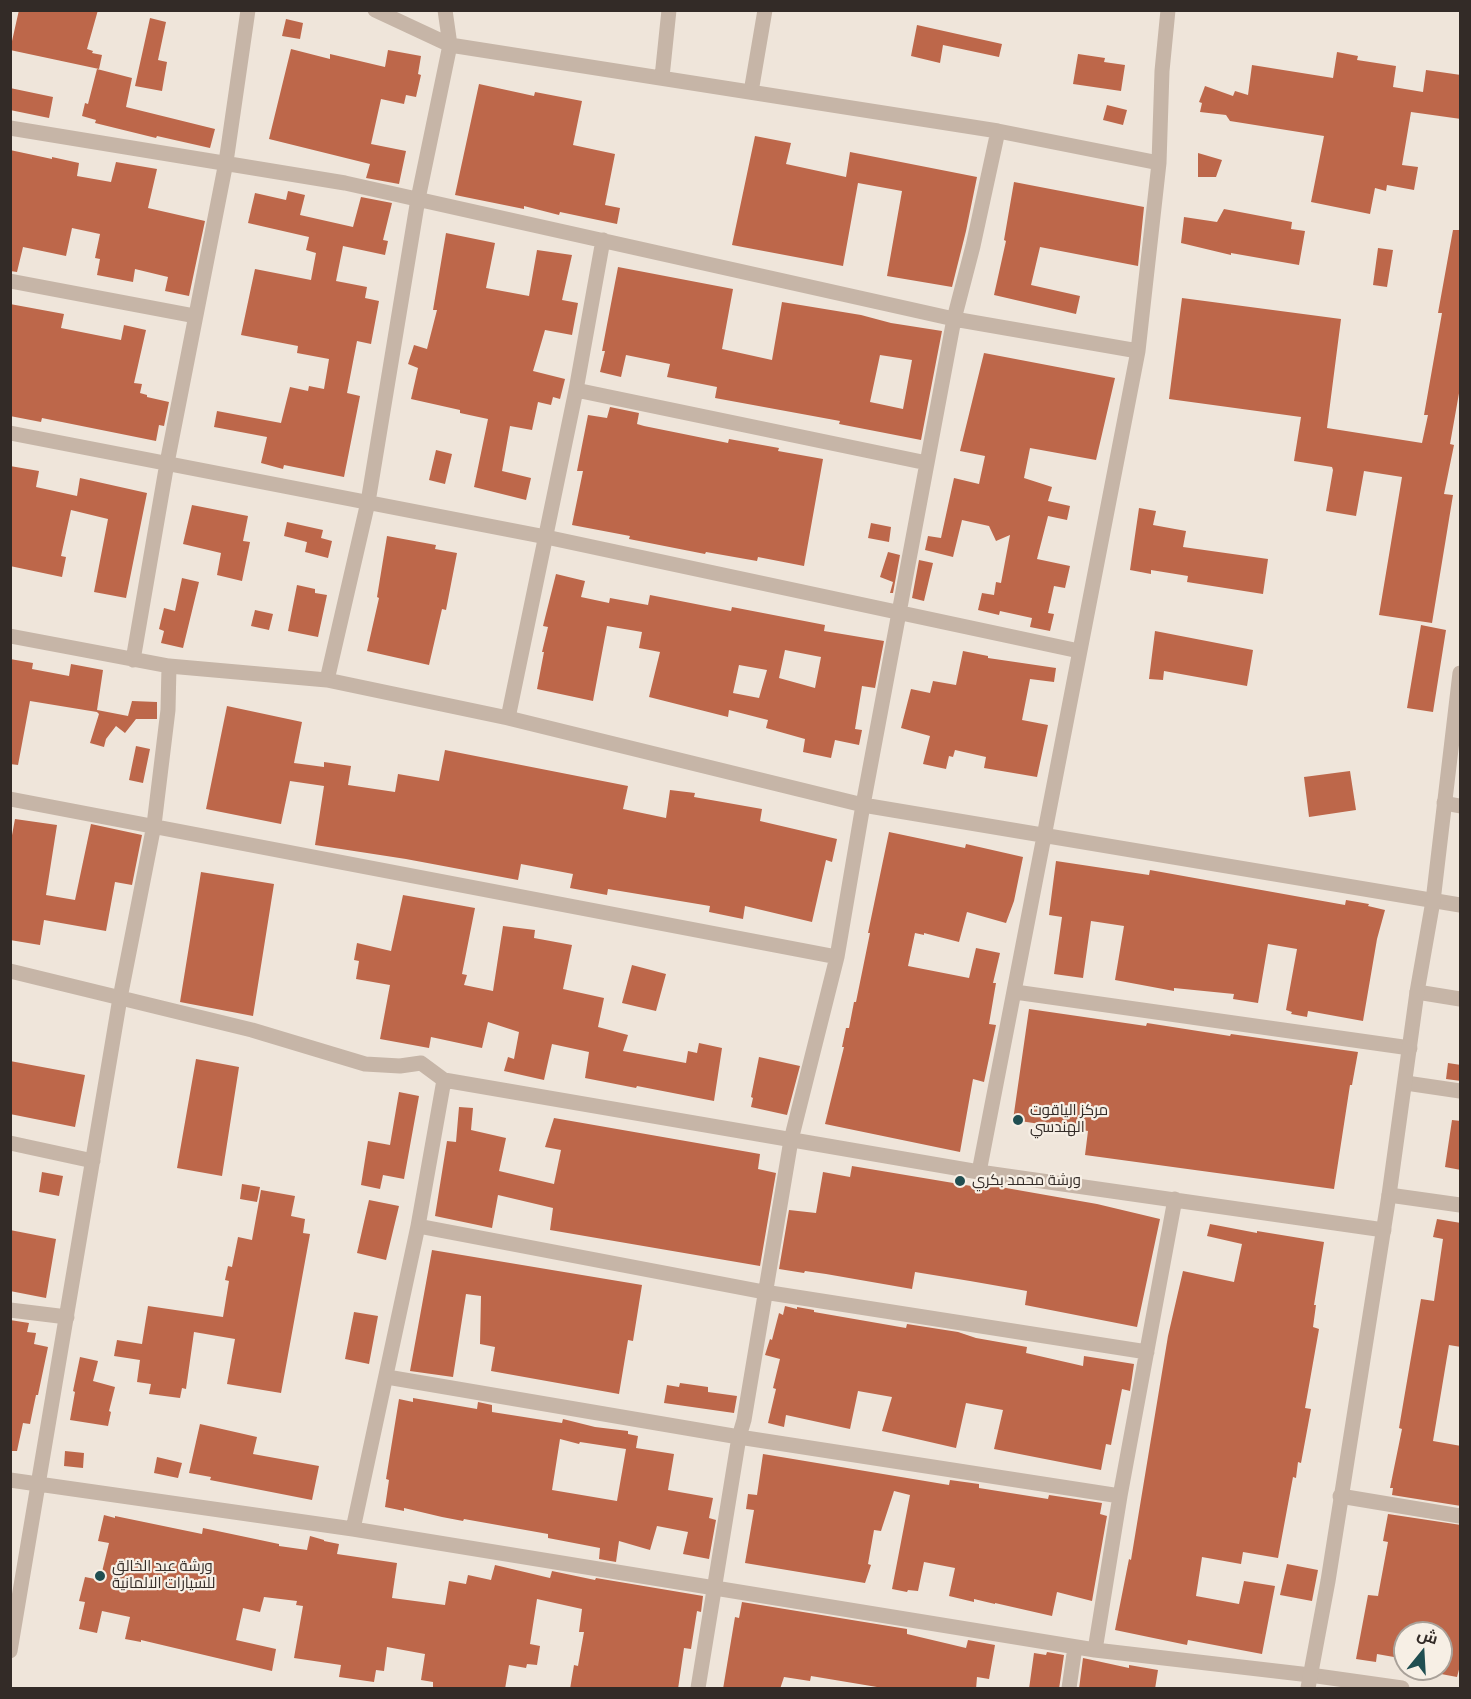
<!DOCTYPE html>
<html>
<head>
<meta charset="utf-8">
<style>
	body { margin:0 }
	#map { position:relative; width:1471px; height:1699px; overflow:hidden; background:#efe5da; font-family:"IBM Plex Sans",Cairo,sans-serif }
	canvas { display:block }
	.frame { position:absolute; inset:0; border:12px solid #332b27; pointer-events:none }
	.north { position:absolute; left:1393px; top:1621px; width:60px; height:60px; box-sizing:border-box; background:#f7efe5; border:2px solid #a9a199; border-radius:50%; rotate:18deg; font-size:16px; font-weight:700; line-height:24px; text-align:center; color:#332b27 }
	.north::after { content:''; display:block; margin:auto; width:21px; height:27px; background:#204e51; clip-path:polygon(50% 0,100% 100%,50% 72%,0 100%) }
</style>
</head>
<body>
<div id="map">
<canvas width="1471" height="1699"></canvas>
<div class="frame"></div>
<div class="north">ش</div>
</div>
<script>
const g = document.querySelector('canvas').getContext('2d');
g.lineJoin = 'round';
function fillPath(path, color) {
  g.fillStyle = color;
  g.fill(path, 'evenodd');
}
function toPath(rows) {
  const path = new Path2D();
  for (const r of rows) {
    path.moveTo(r[0], r[1]);
    for (let i = 2; i < r.length; i += 2) path.lineTo(r[i], r[i + 1]);
  }
  return path;
}
function stroke(path, color, width, dash) {
  g.strokeStyle = color;
  g.lineWidth = width;
  g.lineCap = dash ? 'butt' : 'round';
  g.setLineDash(dash || []);
  g.stroke(path);
}
function drawText(font, color, halo, rows, align = 'center') {
  g.font = font + ' "IBM Plex Sans",Cairo,sans-serif';
  g.lineWidth = 4.5;
  g.setLineDash([]);
  g.textBaseline = 'middle';
  g.strokeStyle = halo;
  g.fillStyle = color;
  for (const [text, x, y, turn = 0] of rows) {
    g.save();
    g.translate(x, y);
    g.rotate((+turn || 0) * Math.PI / 180);
    g.textAlign = isNaN(turn) ? turn : align;
    if (halo) g.strokeText(text, 0, 0);
    g.fillText(text, 0, 0);
    g.restore();
  }
}
fillPath(toPath([
	[19,10,98,10,87,49,93,51,92,53,102,55,99,69,10,50],
	[150,18,166,22,158,60,167,62,162,91,135,86],
	[286,19,303,23,300,39,282,36],
	[917,25,1002,44,999,57,943,45,940,63,911,56],
	[291,49,330,59,330,54,385,67,388,50,421,56,418,74,421,75,416,97,406,95,404,104,381,99,371,144,406,151,399,184,366,178,370,164,269,139],
	[1337,52,1358,56,1357,60,1396,66,1393,87,1423,92,1426,70,1461,75,1461,119,1411,112,1402,165,1418,167,1414,190,1387,185,1386,191,1375,188,1370,214,1311,202,1324,136,1230,121,1226,115,1200,112,1202,103,1199,102,1205,86,1233,96,1235,91,1248,95,1252,65,1333,78],
	[1078,54,1105,58,1104,62,1125,65,1121,91,1073,84],
	[97,69,132,78,126,107,215,129,210,148,157,136,156,138,95,123,96,120,82,116,85,103,88,104],
	[479,84,534,96,535,92,582,101,573,145,615,154,605,205,620,208,617,224,560,212,559,215,524,206,524,209,455,195],
	[10,88,53,97,49,118,10,110],
	[1107,105,1127,110,1123,125,1103,120],
	[755,136,791,143,786,164,846,177,850,152,977,177,966,231,952,287,887,276,902,191,858,183,843,266,732,245],
	[10,150,52,159,52,157,79,163,77,176,111,182,116,162,157,169,148,208,205,221,189,296,165,291,168,277,135,269,133,282,97,275,100,259,95,258,100,234,72,228,66,256,23,247,17,272,10,271],
	[1198,153,1222,160,1216,177,1198,177],
	[1014,182,1144,207,1138,266,1040,247,1031,285,1080,296,1076,314,994,295,1006,241,1004,240],
	[288,191,305,195,300,215,353,227,361,197,392,203,383,240,388,241,385,255,343,246,336,281,367,287,365,298,379,301,371,344,357,341,347,393,360,396,344,477,284,465,283,469,261,463,267,437,214,427,217,411,281,423,290,387,308,391,309,386,324,389,329,359,297,353,298,346,241,335,255,269,311,280,316,253,306,250,309,237,248,223,255,193,286,200],
	[1224,209,1292,222,1291,229,1305,231,1299,265,1231,253,1231,255,1181,243,1184,217,1217,222],
	[1453,230,1461,230,1461,382,1450,444,1454,445,1444,494,1453,495,1432,623,1379,615,1402,477,1364,471,1356,516,1326,511,1333,470,1332,467,1294,461,1301,417,1169,399,1182,298,1341,319,1327,428,1422,443,1428,415,1424,415,1442,313,1438,313],
	[446,233,495,243,486,288,529,296,537,250,572,255,562,300,578,303,572,335,545,330,533,371,565,379,560,399,553,397,551,405,538,402,532,430,510,426,502,471,531,478,526,500,474,487,488,419,460,413,460,410,411,399,418,368,408,364,414,345,427,349,437,310,433,310],
	[1378,248,1393,250,1387,287,1373,285],
	[618,267,733,289,722,349,772,360,782,302,861,315,891,323,942,331,921,440,839,424,840,421,715,398,717,387,667,377,670,364,626,355,621,377,600,372,605,351,602,351],
	[880,355,912,360,903,409,870,402],
	[10,304,64,314,61,328,121,340,124,325,146,330,134,383,142,384,140,393,147,395,147,397,169,402,164,426,159,425,156,441,42,418,41,422,10,416],
	[984,353,1115,378,1096,460,1030,448,1024,478,1052,487,1048,501,1070,506,1067,520,1048,516,1037,559,1070,566,1065,588,1054,586,1048,613,1054,614,1050,631,1030,627,1032,618,1000,611,999,615,978,610,982,593,994,595,996,582,1001,583,1010,535,996,541,989,526,962,520,953,557,925,550,928,536,941,538,954,478,979,484,985,456,960,451],
	[610,407,639,413,637,424,644,426,728,443,729,439,779,448,778,451,823,459,804,566,758,557,757,561,706,552,705,554,629,539,630,536,572,525,583,471,577,471,588,415,607,418],
	[436,450,452,454,445,484,429,480],
	[10,466,39,471,36,487,77,496,80,478,147,493,126,598,94,592,108,519,71,510,61,556,66,557,62,577,10,566],
	[192,505,248,516,243,541,250,542,242,581,217,575,221,553,183,544],
	[1139,508,1156,511,1153,525,1186,531,1183,547,1268,559,1263,594,1187,582,1188,576,1151,570,1151,574,1130,570],
	[287,522,323,530,321,538,332,541,328,558,305,552,307,542,284,536],
	[871,523,891,527,889,542,868,538],
	[387,536,436,545,435,549,457,553,446,610,442,609,429,665,367,651,379,598,377,597],
	[888,552,900,555,893,593,890,593,893,582,880,577],
	[919,560,933,563,924,601,912,598],
	[556,574,585,581,581,597,609,603,610,598,648,605,650,595,731,611,732,607,825,625,824,631,884,641,875,688,862,686,855,729,862,730,859,745,835,740,831,758,803,752,805,739,766,728,768,720,729,710,728,717,649,697,660,652,639,648,642,632,607,626,593,701,537,689,544,652,542,652,548,627,543,626],
	[785,650,821,657,815,688,779,678],
	[739,665,767,670,759,698,733,693],
	[182,578,199,582,183,648,161,643,164,631,159,629,164,608,175,611],
	[297,585,315,589,315,593,327,595,318,637,288,631],
	[255,610,273,614,269,630,251,626],
	[1421,625,1446,630,1433,712,1407,708],
	[1155,631,1253,650,1247,686,1164,671,1163,680,1149,679],
	[963,651,988,656,988,658,1056,668,1054,682,1030,679,1022,720,1048,725,1037,777,984,768,986,757,955,750,953,757,949,756,946,769,923,764,930,736,901,728,911,689,930,693,933,681,956,685],
	[10,659,33,663,32,669,69,676,71,664,103,670,97,710,128,716,132,701,157,702,157,719,136,719,125,733,116,726,106,739,104,747,90,743,99,714,97,712,30,701,18,765,10,764],
	[227,706,302,722,294,763,324,767,324,762,351,766,348,785,395,792,398,774,439,781,445,750,628,786,623,809,666,818,670,790,695,793,694,797,762,809,760,821,837,839,832,862,826,860,812,922,745,906,743,919,709,912,710,906,608,889,607,895,570,888,573,874,521,864,518,880,406,859,315,845,324,786,290,781,281,824,206,809],
	[136,746,150,749,143,783,129,780],
	[1350,771,1356,810,1309,817,1304,777],
	[15,819,57,825,46,895,75,900,91,824,142,835,132,885,115,882,106,931,44,920,40,945,10,940,10,846],
	[889,832,965,848,966,844,1023,857,1014,901,1006,923,967,912,959,942,924,933,924,935,915,933,908,966,969,978,976,948,1000,953,993,983,996,983,989,1024,996,1025,984,1082,973,1079,960,1152,825,1124,844,1047,842,1047,846,1028,849,1028,854,1002,856,1002,870,933,868,933],
	[1056,861,1149,875,1150,870,1345,905,1346,900,1369,904,1368,906,1385,910,1377,939,1363,1021,1308,1011,1307,1017,1291,1014,1292,1012,1286,1010,1297,949,1268,944,1258,1003,1233,999,1234,994,1174,988,1174,991,1115,980,1124,926,1091,921,1083,978,1054,974,1062,917,1049,915],
	[201,872,274,884,253,1016,180,1002],
	[403,895,475,908,462,974,467,975,464,985,493,991,503,926,535,930,534,938,572,945,563,989,604,998,598,1027,628,1035,623,1051,686,1063,688,1051,697,1053,699,1043,722,1048,714,1101,637,1086,636,1088,585,1078,589,1052,552,1044,544,1080,504,1071,508,1057,514,1059,519,1032,488,1022,482,1048,431,1037,429,1048,380,1039,390,985,356,979,359,961,354,960,357,943,391,951],
	[632,965,666,974,656,1011,622,1003],
	[1029,1009,1146,1026,1147,1023,1230,1036,1231,1034,1358,1052,1352,1085,1350,1085,1334,1189,1085,1155,1088,1131,1013,1120],
	[759,1057,800,1066,787,1115,751,1107,753,1098,751,1097],
	[196,1059,239,1067,222,1176,177,1168],
	[10,1061,85,1075,75,1127,10,1114],
	[1448,1063,1461,1065,1461,1081,1446,1079],
	[399,1092,419,1096,404,1179,383,1175,380,1189,361,1185,368,1141,390,1145],
	[459,1107,473,1108,471,1130,506,1138,499,1171,554,1184,561,1150,545,1147,554,1118,760,1154,758,1169,776,1173,760,1266,550,1230,553,1208,498,1195,492,1228,435,1216,447,1141,456,1142],
	[1452,1120,1461,1121,1461,1170,1445,1167],
	[852,1166,989,1189,989,1185,1097,1204,1160,1219,1137,1327,1025,1305,1027,1291,970,1281,915,1272,912,1289,826,1274,805,1271,804,1273,779,1269,789,1210,816,1213,823,1172,850,1177],
	[42,1172,63,1176,59,1196,39,1192],
	[242,1184,260,1187,257,1202,240,1199],
	[261,1190,295,1196,291,1216,305,1219,303,1233,310,1234,281,1393,227,1384,235,1339,194,1332,186,1389,182,1388,180,1398,149,1394,151,1384,137,1382,140,1360,114,1356,117,1340,142,1344,148,1306,223,1317,229,1281,225,1280,228,1266,232,1267,238,1237,252,1240],
	[369,1200,399,1206,386,1260,357,1253],
	[1437,1219,1461,1223,1461,1347,1449,1345,1433,1441,1461,1446,1461,1506,1392,1495,1393,1488,1390,1488,1402,1429,1399,1428,1421,1299,1434,1301,1443,1239,1433,1237],
	[1210,1224,1257,1233,1257,1231,1324,1242,1314,1305,1316,1305,1313,1327,1319,1329,1305,1408,1311,1409,1301,1463,1298,1462,1296,1478,1293,1477,1278,1558,1243,1552,1241,1564,1202,1557,1196,1596,1239,1604,1244,1581,1275,1586,1262,1654,1188,1640,1187,1645,1115,1630,1129,1559,1131,1560,1168,1336,1183,1271,1234,1282,1242,1244,1207,1236],
	[10,1230,56,1239,46,1298,10,1291],
	[432,1250,642,1285,633,1341,628,1340,619,1394,491,1371,495,1347,480,1344,481,1296,466,1294,453,1377,410,1371],
	[785,1306,797,1309,797,1307,814,1310,814,1312,906,1328,907,1324,958,1332,976,1338,1027,1347,1026,1353,1083,1366,1084,1356,1134,1364,1130,1391,1122,1389,1111,1445,1106,1444,1101,1470,994,1449,1003,1410,966,1403,956,1448,882,1431,892,1397,858,1391,850,1429,786,1415,784,1427,768,1423,776,1389,773,1388,780,1359,765,1355,770,1339,772,1340,779,1313,783,1315],
	[354,1312,378,1316,369,1364,345,1359],
	[10,1320,29,1323,27,1332,36,1333,34,1344,48,1347,38,1395,36,1395,30,1424,23,1423,17,1451,10,1451],
	[80,1357,98,1361,93,1381,115,1387,109,1411,111,1412,108,1426,70,1420,75,1392,73,1391],
	[680,1383,708,1387,708,1392,737,1396,734,1413,664,1403,667,1385,679,1387],
	[413,1398,477,1409,478,1402,492,1405,492,1412,562,1423,563,1419,595,1427,628,1431,628,1434,638,1436,636,1448,674,1454,668,1490,713,1498,709,1518,716,1520,709,1559,683,1554,688,1532,657,1526,650,1550,619,1541,616,1562,599,1559,600,1548,548,1538,548,1534,464,1519,463,1521,442,1517,404,1508,404,1511,385,1507,389,1480,386,1479,399,1399,413,1402],
	[560,1439,579,1444,580,1442,626,1449,617,1501,552,1490],
	[200,1424,257,1437,253,1454,319,1466,312,1500,210,1480,211,1477,189,1473],
	[65,1451,84,1453,83,1468,64,1466],
	[763,1454,949,1485,950,1480,979,1484,979,1488,1048,1499,1049,1495,1102,1503,1100,1514,1107,1516,1092,1601,1057,1592,1052,1616,995,1603,995,1604,974,1599,974,1602,949,1596,955,1568,924,1562,918,1591,908,1590,907,1592,892,1589,910,1495,894,1491,881,1531,874,1530,868,1564,871,1565,865,1583,745,1563,754,1510,746,1509,748,1494,757,1495],
	[157,1457,182,1463,178,1478,154,1473],
	[1388,1514,1461,1525,1461,1662,1457,1677,1441,1674,1441,1633,1405,1633,1405,1659,1377,1654,1376,1662,1356,1659,1368,1595,1378,1596,1388,1542,1383,1541],
	[104,1515,115,1518,115,1516,202,1534,203,1528,279,1544,279,1546,307,1550,310,1536,324,1540,324,1541,339,1544,337,1554,397,1563,392,1598,445,1605,449,1581,466,1584,468,1575,491,1580,495,1565,550,1578,552,1571,595,1580,596,1578,703,1596,701,1612,697,1611,691,1649,684,1648,678,1689,570,1689,574,1665,578,1666,584,1632,579,1632,582,1609,537,1599,530,1644,540,1646,537,1665,527,1664,526,1668,509,1665,505,1689,433,1689,433,1682,421,1680,425,1654,387,1647,384,1671,376,1670,374,1682,339,1677,341,1665,294,1658,303,1606,296,1605,297,1601,264,1597,260,1612,243,1608,236,1640,276,1649,272,1671,141,1640,141,1642,125,1639,130,1617,102,1611,97,1633,79,1629,85,1602,79,1601,85,1577,100,1580,109,1543,98,1541],
	[1287,1564,1318,1570,1312,1601,1280,1595],
	[742,1602,907,1629,907,1634,966,1648,968,1640,995,1645,989,1679,977,1677,976,1689,877,1689,877,1687,811,1676,810,1681,784,1677,780,1689,723,1689,735,1617,739,1618],
	[1047,1652,1064,1655,1059,1689,1029,1689,1034,1653,1046,1655],
	[1083,1658,1129,1668,1129,1665,1158,1670,1155,1689,1079,1689]
]), '#bd674a');
stroke(toPath([
	[375,10,450,45,998,131,1159,163],
	[662,77,669,10],
	[751,92,765,10],
	[10,128,345,183,954,319,1138,351],
	[10,281,195,316],
	[576,390,927,463],
	[10,433,546,537,1079,651],
	[10,636,169,666,327,680,508,718,863,805,1460,905],
	[133,660,167,463,226,162,248,10],
	[327,680,368,502,418,199,450,45,445,10],
	[508,718,576,390,603,240],
	[10,799,837,957],
	[1444,803,1460,806],
	[10,971,252,1030,365,1064,400,1066,421,1063,444,1080,979,1172,1384,1230],
	[1015,992,1410,1048],
	[1417,992,1460,999],
	[1406,1083,1460,1091],
	[10,1143,93,1161],
	[979,1172,1138,351,1159,163,1162,71,1168,10],
	[1389,1195,1460,1205],
	[418,1226,764,1292,1147,1352],
	[10,1310,67,1317],
	[387,1377,739,1437,1120,1496],
	[10,1480,353,1529,1095,1650,1310,1675,1402,1688],
	[1340,1496,1460,1516],
	[353,1529,418,1226,444,1080],
	[1095,1650,1120,1496,1175,1199],
	[10,1651,120,998,154,825,168,710,169,666],
	[698,1688,739,1437,744,1420,791,1140,837,957,863,805,954,319,973,246,998,131],
	[1069,1688,1075,1647]
]), '#c6b5a7', 15);
stroke(toPath([
	[1308,1688,1328,1581,1389,1195,1417,992,1433,901,1460,673]
]), '#c6b5a7', 15);
for (const [x, y, r, color] of [
	[1018,1120,6,"#204e51"],
	[960,1181,6,"#204e51"],
	[100,1576,6,"#204e51"]
]) {
  const dot = new Path2D();
  dot.arc(x, y, r, 0, 2 * Math.PI);
  g.fillStyle = color;
  g.fill(dot);
  stroke(dot, '#f7efe5', 2);
}
drawText('15px', '#332b27', '#f7efe5', [
	["مركز الياقوت",1030,1111],
	["الهندسي",1030,1128],
	["ورشة محمد بكري",972,1181],
	["ورشة عبد الخالق",112,1567],
	["للسيارات الالمانية",112,1584]
], 'left');
</script>
</body>
</html>
